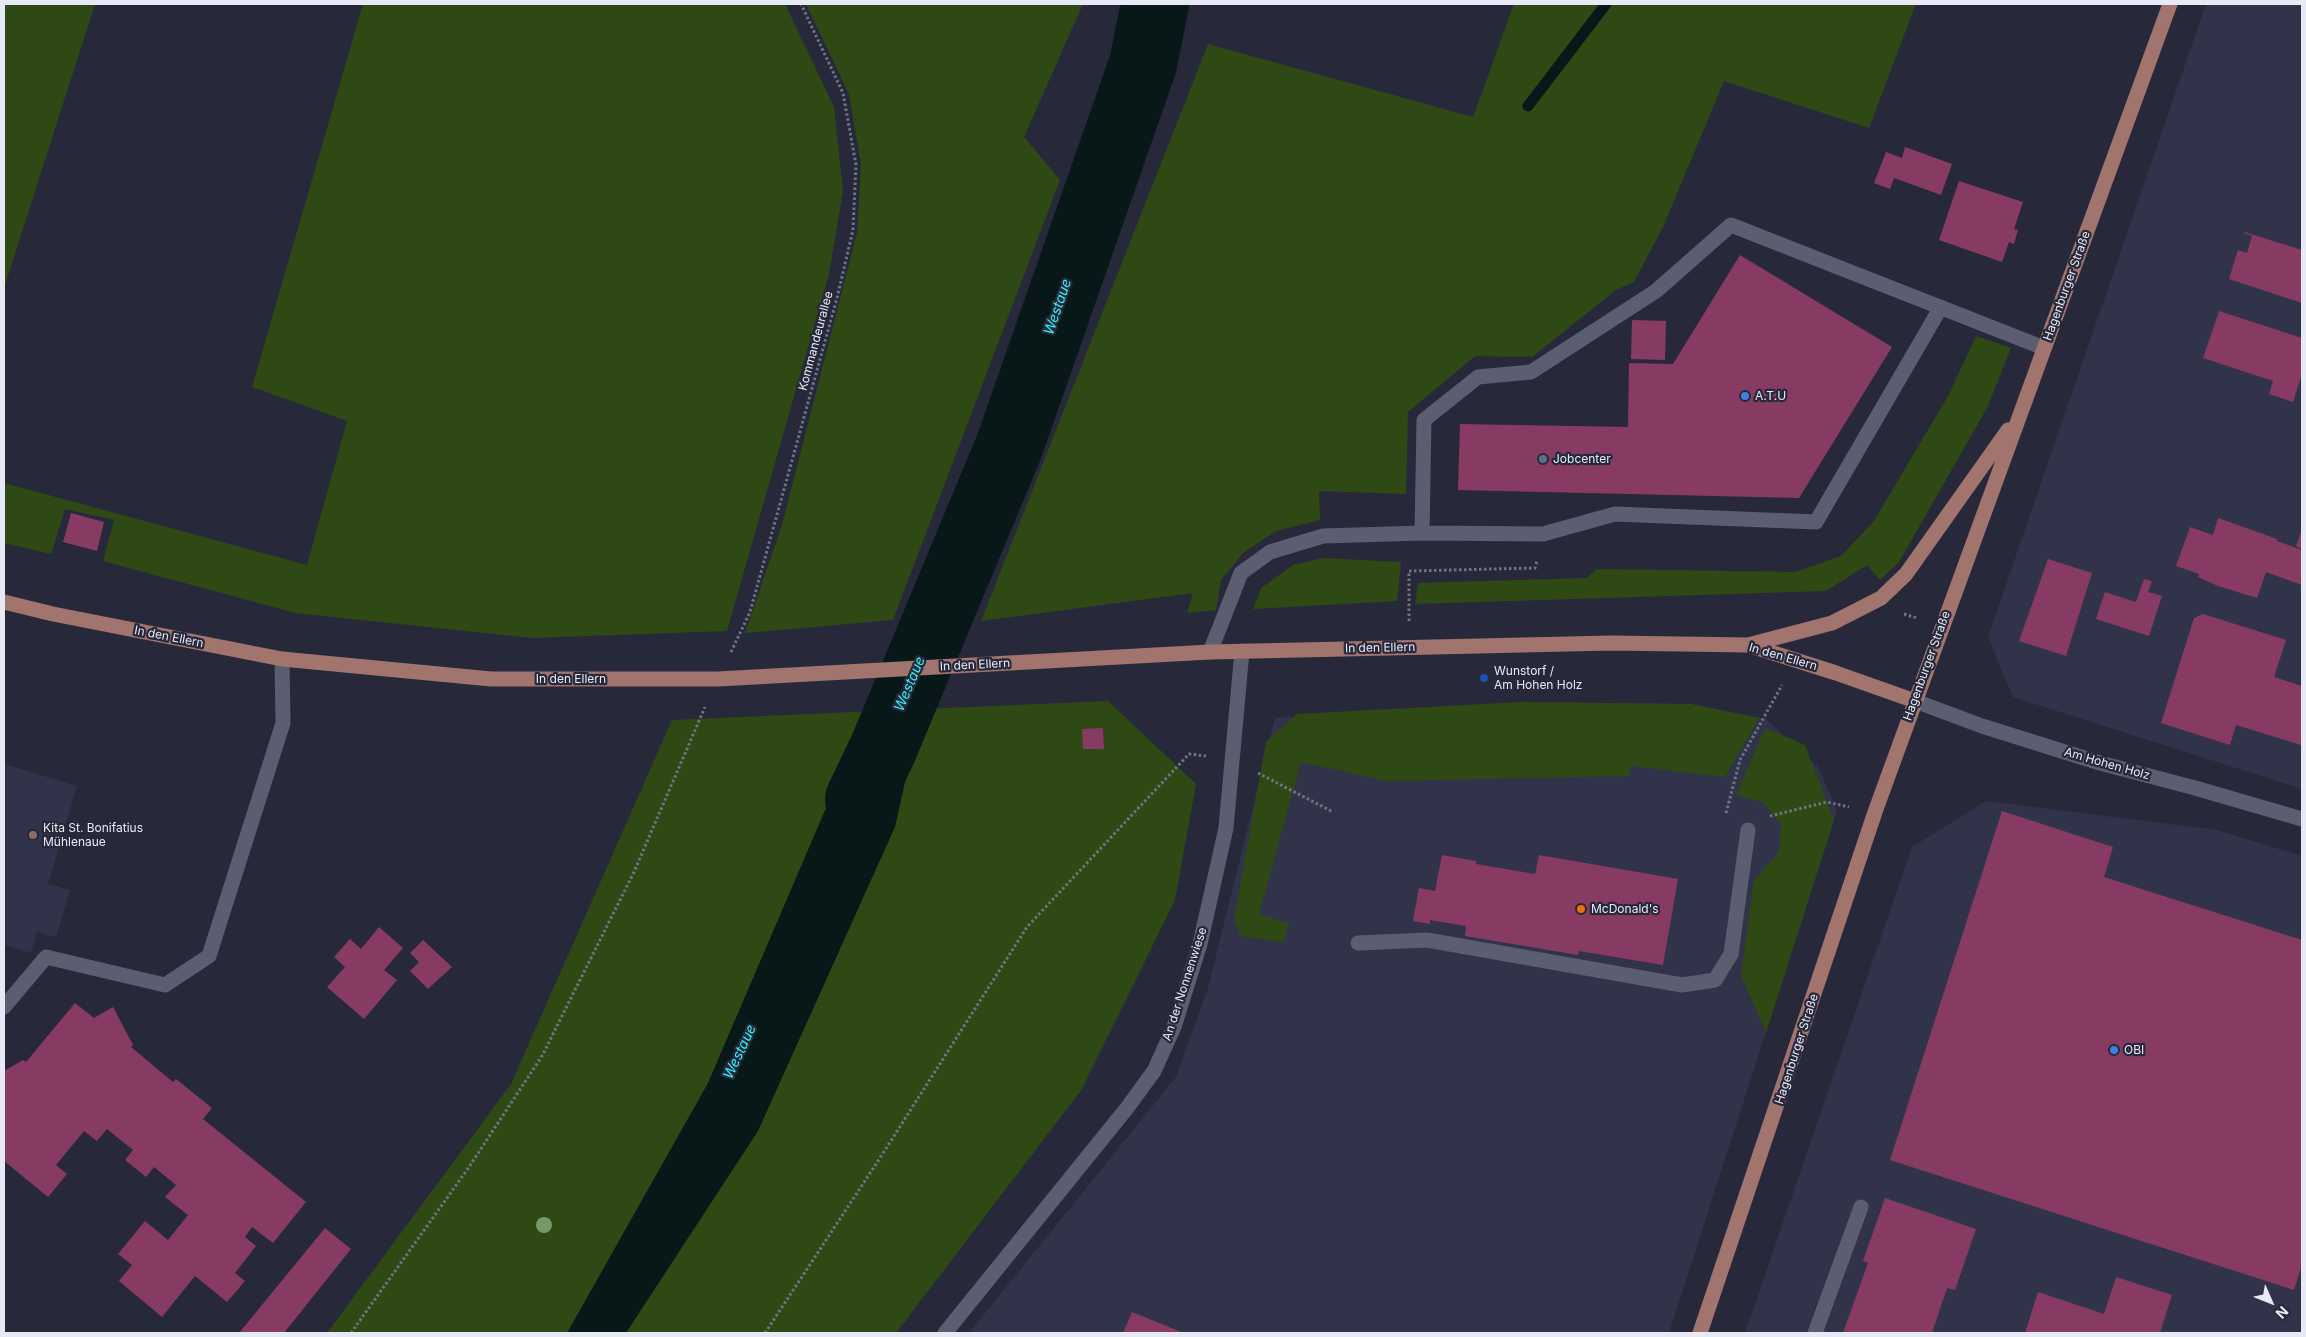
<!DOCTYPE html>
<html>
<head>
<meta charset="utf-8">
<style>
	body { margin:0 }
	#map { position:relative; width:2306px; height:1337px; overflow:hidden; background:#27293b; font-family:Inter,sans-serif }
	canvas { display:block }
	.frame { position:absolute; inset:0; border:5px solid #e7e9f4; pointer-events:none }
	.north { position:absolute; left:2246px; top:1277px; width:50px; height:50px; -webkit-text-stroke:4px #27293b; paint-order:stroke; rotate:134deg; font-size:14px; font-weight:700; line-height:20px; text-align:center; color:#e7e9f4 }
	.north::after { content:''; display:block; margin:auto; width:18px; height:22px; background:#e7e9f4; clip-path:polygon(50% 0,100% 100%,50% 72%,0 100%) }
</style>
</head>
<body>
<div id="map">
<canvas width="2306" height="1337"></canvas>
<div class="frame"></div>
<div class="north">N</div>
</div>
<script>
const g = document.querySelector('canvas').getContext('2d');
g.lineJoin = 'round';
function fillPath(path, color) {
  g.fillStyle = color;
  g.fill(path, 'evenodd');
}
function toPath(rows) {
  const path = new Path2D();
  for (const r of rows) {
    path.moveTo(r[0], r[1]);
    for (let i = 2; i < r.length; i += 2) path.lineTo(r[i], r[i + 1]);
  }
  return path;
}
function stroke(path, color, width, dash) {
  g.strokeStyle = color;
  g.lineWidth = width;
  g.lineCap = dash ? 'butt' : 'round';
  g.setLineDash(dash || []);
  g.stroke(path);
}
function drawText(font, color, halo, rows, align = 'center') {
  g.font = font + ' Inter,sans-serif';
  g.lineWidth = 4.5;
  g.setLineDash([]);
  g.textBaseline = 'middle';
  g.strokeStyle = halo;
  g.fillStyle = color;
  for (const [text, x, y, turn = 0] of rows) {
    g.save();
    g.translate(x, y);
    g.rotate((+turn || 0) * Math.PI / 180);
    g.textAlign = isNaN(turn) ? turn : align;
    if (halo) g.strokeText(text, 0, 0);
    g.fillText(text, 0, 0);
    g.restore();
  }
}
fillPath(toPath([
	[2206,4,2302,4,2302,789,2013,697,1988,637],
	[1522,702,1691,704,1766,719,1818,767,1837,811,1669,1333,969,1333,1176,1077,1208,988,1275,718],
	[4,764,77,786,48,884,70,890,56,937,37,932,31,953,4,945],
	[1986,801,2217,830,2302,856,2302,1333,1745,1333,1912,847]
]), '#30334a');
fillPath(toPath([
	[4,4,95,4,4,288],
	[363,4,785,4,834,107,843,191,829,274,727,631,532,638,295,613,103,561,114,520,65,509,51,554,4,543,4,483,307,565,347,421,252,387],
	[806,4,1083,4,1024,137,1060,180,893,620,745,633,782,525,857,233,861,164,849,94],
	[1514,4,1914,4,1915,6,1869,128,1724,81,1663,227,1634,282,1616,290,1532,357,1475,356,1408,412,1406,494,1319,491,1320,520,1276,531,1243,553,1221,580,1216,610,1187,613,1193,593,981,621,1208,44,1473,117],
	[1976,336,2011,348,1987,408,1899,562,1880,580,1867,565,1826,591,1415,604,1418,583,1587,578,1596,569,1796,572,1841,556,1874,521,1948,396],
	[1322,558,1401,562,1397,601,1253,609,1261,588,1293,565],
	[1108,701,1196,784,1175,900,1082,1089,896,1333,327,1333,511,1084,672,720],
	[1522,702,1691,704,1759,718,1725,777,1631,766,1629,776,1386,781,1301,762,1259,914,1289,924,1283,942,1241,936,1234,920,1266,742,1297,714],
	[1765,728,1805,745,1834,820,1766,1033,1741,975,1754,880,1779,852,1781,825,1764,803,1736,795]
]), '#2f4915');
fillPath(toPath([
	[921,710,895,827,758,1131,626,1333,567,1333,708,1083,865,717]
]), '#081819');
stroke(toPath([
	[1528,106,1606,4]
]), '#081819', 11);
stroke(toPath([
	[859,799,883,749,1009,447,1143,64,1155,4]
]), '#081819', 68);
fillPath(toPath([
	[1905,147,1952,164,1941,195,1894,178,1890,189,1874,183,1886,152,1902,158],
	[1959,181,2023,202,2014,229,2018,230,2014,244,2009,242,2002,262,1939,240],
	[2244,232,2302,250,2302,303,2229,279,2238,250,2247,253,2252,236,2244,233],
	[1740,255,1892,347,1799,498,1458,490,1460,424,1628,427,1629,363,1673,364],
	[2219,311,2302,338,2302,374,2293,402,2269,394,2273,381,2203,358],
	[1632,320,1666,321,1665,360,1631,359],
	[71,513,104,522,97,551,63,542],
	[2218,518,2277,539,2277,541,2302,550,2302,585,2266,572,2257,598,2218,586,2198,577,2199,574,2176,566,2190,527,2213,535],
	[2302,529,2302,549,2296,546],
	[2048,559,2092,573,2066,656,2019,641],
	[2144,579,2152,581,2148,592,2162,596,2149,636,2096,619,2105,592,2136,602],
	[2203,614,2286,640,2274,677,2302,686,2301,745,2236,725,2230,745,2161,723,2194,618],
	[1103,728,1104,749,1083,749,1082,729],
	[2002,811,2113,847,2104,877,2302,940,2302,1265,2294,1290,1890,1160],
	[1442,855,1476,861,1476,864,1535,874,1539,855,1678,879,1663,965,1579,951,1578,955,1465,936,1466,926,1430,920,1430,924,1413,921,1419,888,1435,891],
	[379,927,403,948,384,970,397,980,364,1019,327,987,345,967,334,957,350,939,361,949],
	[423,940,452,967,428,989,410,971,419,962,410,953],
	[75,1003,94,1018,113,1007,133,1045,131,1047,173,1082,176,1079,212,1108,203,1119,306,1202,273,1243,252,1227,245,1237,256,1246,235,1273,245,1281,227,1302,195,1276,162,1317,119,1281,132,1265,118,1254,145,1221,168,1240,188,1215,165,1197,176,1185,154,1167,146,1177,125,1160,133,1150,107,1129,97,1141,84,1131,56,1165,67,1174,48,1197,4,1161,4,1071,23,1060,26,1062],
	[1885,1198,1976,1229,1955,1290,1947,1288,1932,1333,1843,1333,1868,1263,1863,1261],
	[325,1228,351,1249,284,1333,239,1333],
	[2116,1277,2172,1295,2160,1333,2025,1333,2038,1292,2104,1314],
	[1132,1312,1184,1333,1123,1333]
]), '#873b63');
stroke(toPath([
	[1904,614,1917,618],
	[1409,621,1409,571,1535,568,1537,561],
	[731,652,750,612,837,298,853,230,856,165,843,93,801,4],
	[1258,773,1333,812],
	[1726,813,1740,760,1782,685],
	[1770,816,1827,802,1849,807],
	[351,1333,469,1167,542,1056,634,872,705,707],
	[765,1333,880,1158,1027,927,1189,754,1206,756]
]), '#717382', 3, [2.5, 2.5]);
stroke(toPath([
	[1422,533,1424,420,1478,377,1531,372,1656,291,1731,225,2044,348],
	[1210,652,1241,573,1270,552,1323,536,1422,533,1543,534,1615,514,1816,522,1941,307],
	[1358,943,1427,940,1682,985,1715,980,1731,954,1748,830],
	[4,1007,46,957,165,985,209,956,283,723,282,659],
	[1815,1333,1861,1207]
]), '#5b5e71', 15);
stroke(toPath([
	[1915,701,1982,726,2100,763,2195,788,2302,819],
	[945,1333,1127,1108,1154,1071,1174,1027,1200,944,1226,828,1242,651]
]), '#5b5e71', 15);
stroke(toPath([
	[4,602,53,614,282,659,491,679,718,679,1210,652,1612,643,1748,645,1836,673,1915,701],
	[1748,645,1832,623,1881,598,1906,574,2008,430],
	[1700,1333,1875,812,2170,4]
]), '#a1756d', 15);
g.fillStyle = '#799868';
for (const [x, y] of [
	[544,1225]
]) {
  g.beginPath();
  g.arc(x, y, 8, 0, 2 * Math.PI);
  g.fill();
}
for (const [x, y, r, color] of [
	[1745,396,5,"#3f7fe0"],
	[1543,459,5,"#5c6f8a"],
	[1484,678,5,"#1a4fb4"],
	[33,835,5,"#8d6e63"],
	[1581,909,5,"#e8710a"],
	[2114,1050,5,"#3f7fe0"]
]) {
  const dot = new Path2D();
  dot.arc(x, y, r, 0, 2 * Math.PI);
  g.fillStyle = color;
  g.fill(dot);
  stroke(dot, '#27293b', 2);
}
drawText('12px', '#e7e9f4', '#27293b', [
	["Hagenburger Straße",2067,286,-70],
	["Kommandeurallee",816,341,-75],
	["In den Ellern",169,637,11],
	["In den Ellern",1380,648,-1],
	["In den Ellern",1783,657,16],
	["In den Ellern",975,665,-3],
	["Hagenburger Straße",1927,666,-70],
	["In den Ellern",571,679],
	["Am Hohen Holz",2107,764,16],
	["An der Nonnenwiese",1185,984,-72],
	["Hagenburger Straße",1797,1049,-72]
]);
drawText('12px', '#e7e9f4', '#27293b', [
	["A.T.U",1755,396],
	["Jobcenter",1553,459],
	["Wunstorf /",1494,671],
	["Am Hohen Holz",1494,685],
	["Kita St. Bonifatius",43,828],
	["Mühlenaue",43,842],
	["McDonald's",1591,909],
	["OBI",2124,1050]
], 'left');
drawText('italic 14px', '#29f3f9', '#27293b', [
	["Westaue",1058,307,-71],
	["Westaue",910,684,-67],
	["Westaue",740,1052,-65]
]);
</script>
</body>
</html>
